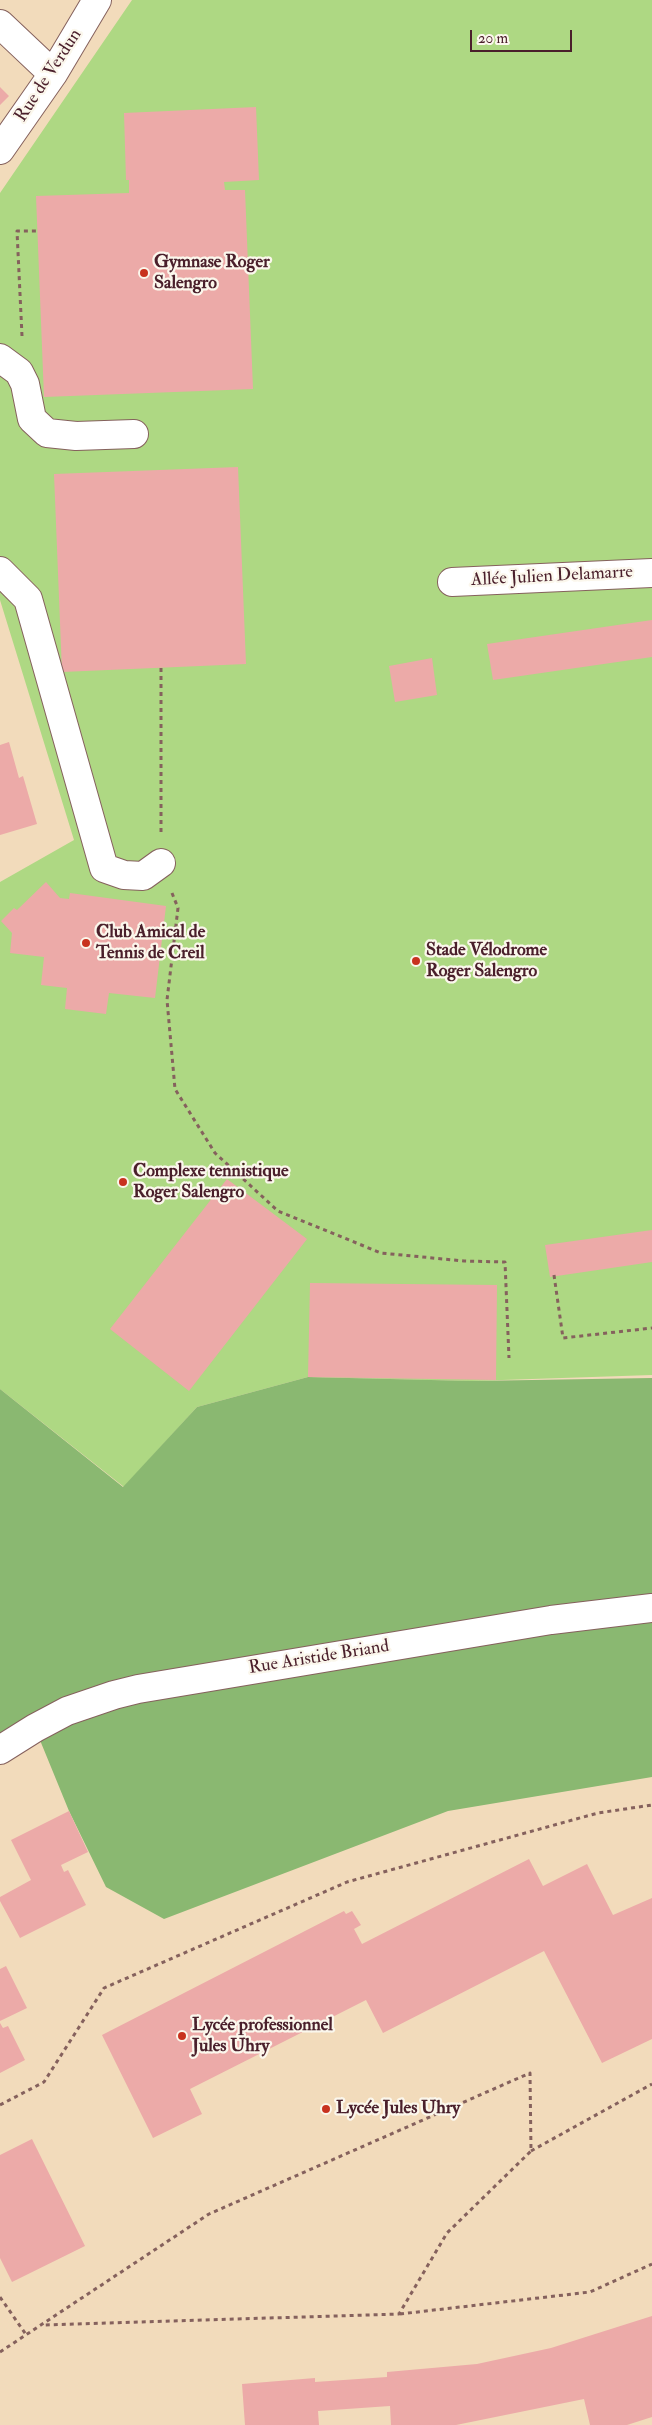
<!DOCTYPE html>
<html>
<head>
<meta charset="utf-8">
<style>
	body { margin:0 }
	#map { position:relative; width:652px; height:2425px; overflow:hidden; background:#f2dbbb; font-family:"IM FELL Double Pica",serif }
	canvas { display:block }
	.scale { position:absolute; left:470px; top:30px; width:102px; height:22px; box-sizing:border-box; border:2px solid #4a1f2b; border-top:0; padding-left:6px; font-size:15px; line-height:18px; white-space:nowrap; color:#4a1f2b; -webkit-text-stroke:4px #fbf7ec; paint-order:stroke }
</style>
</head>
<body>
<div id="map">
<canvas width="652" height="2425"></canvas>
<div class="scale">20 m</div>
</div>
<script>
const g = document.querySelector('canvas').getContext('2d');
g.lineJoin = 'round';
function fillPath(path, color) {
  g.fillStyle = color;
  g.fill(path, 'evenodd');
}
function toPath(rows) {
  const path = new Path2D();
  for (const r of rows) {
    path.moveTo(r[0], r[1]);
    for (let i = 2; i < r.length; i += 2) path.lineTo(r[i], r[i + 1]);
  }
  return path;
}
function stroke(path, color, width, dash) {
  g.strokeStyle = color;
  g.lineWidth = width;
  g.lineCap = dash ? 'butt' : 'round';
  g.setLineDash(dash || []);
  g.stroke(path);
}
function drawText(font, color, halo, rows, align = 'center') {
  g.font = font + ' "IM FELL Double Pica",serif';
  g.lineWidth = 4.5;
  g.setLineDash([]);
  g.textBaseline = 'middle';
  g.strokeStyle = halo;
  g.fillStyle = color;
  for (const [text, x, y, turn = 0] of rows) {
    g.save();
    g.translate(x, y);
    g.rotate((+turn || 0) * Math.PI / 180);
    g.textAlign = isNaN(turn) ? turn : align;
    if (halo) g.strokeText(text, 0, 0);
    g.fillText(text, 0, 0);
    g.restore();
  }
}
fillPath(toPath([
	[132,0,652,0,652,1375,472,1381,308,1377,197,1407,124,1487,0,1389,0,882,74,840,0,600,0,193]
]), '#aed883');
fillPath(toPath([
	[308,1377,472,1381,652,1378,652,1777,448,1811,164,1919,106,1887,69,1811,35,1728,0,1751,0,1389,123,1487,197,1407]
]), '#8ab871');
fillPath(toPath([
	[0,87,9,96,0,105],
	[256,107,259,180,224,182,225,190,245,190,253,389,44,397,36,196,129,193,129,180,126,180,124,113],
	[238,467,246,664,62,672,54,474],
	[652,620,652,657,493,680,487,644],
	[432,658,437,695,395,702,389,666],
	[9,742,19,778,23,776,37,824,0,835,0,745],
	[46,882,60,898,69,899,70,893,166,906,155,998,109,993,106,1014,65,1009,67,988,41,985,44,957,10,953,12,933,1,921,14,908,17,910],
	[227,1179,307,1239,189,1391,110,1329],
	[652,1230,652,1262,550,1277,545,1245],
	[310,1283,497,1285,496,1380,308,1377],
	[69,1811,88,1852,61,1865,64,1872,68,1870,86,1905,20,1938,0,1901,0,1897,31,1880,11,1840],
	[529,1859,543,1886,587,1864,613,1915,652,1898,652,2039,602,2063,544,1951,383,2033,366,2000,190,2089,202,2114,153,2138,102,2035,344,1911,346,1914,352,1911,361,1925,354,1929,362,1944],
	[6,1966,27,2008,0,2021,0,1969],
	[0,2023,3,2028,8,2026,25,2060,0,2073],
	[32,2139,85,2246,12,2282,0,2258,0,2155],
	[652,2316,652,2417,627,2425,590,2425,584,2399,456,2425,391,2425,390,2406,318,2411,319,2425,245,2425,242,2384,315,2378,315,2382,387,2377,387,2372,477,2364,551,2348]
]), '#ecaaa8');
const minor = toPath([
	[0,24,53,74],
	[0,150,53,74,97,0],
	[0,358,19,372,25,384,32,419,47,433,76,436,134,434],
	[0,571,28,599,104,868,124,875,143,876,161,863],
	[452,582,652,573],
	[0,1750,35,1728,67,1711,114,1695,138,1689,551,1620,652,1608]
]);
stroke(minor, '#85615d', 30);
stroke(toPath([
	[22,336,17,231,38,231],
	[161,832,161,667],
	[172,893,178,908,167,1000,175,1089,215,1153,278,1211,381,1253,464,1261,505,1262,509,1358],
	[554,1275,563,1338,652,1328],
	[0,2105,44,2082,104,1988,347,1882,598,1813,652,1805],
	[531,2151,652,2084],
	[0,2297,27,2336],
	[400,2314,590,2292,652,2264],
	[0,2352,209,2214,530,2073,531,2151,447,2233,399,2314,43,2325]
]), '#85615d', 3, [4, 4]);
stroke(minor, '#fff', 28);
for (const [x, y, r, color] of [
	[144,273,5,"#c8321e"],
	[86,943,5,"#c8321e"],
	[416,961,5,"#c8321e"],
	[123,1182,5,"#c8321e"],
	[182,2036,5,"#c8321e"],
	[326,2109,5,"#c8321e"]
]) {
  const dot = new Path2D();
  dot.arc(x, y, r, 0, 2 * Math.PI);
  g.fillStyle = color;
  g.fill(dot);
  stroke(dot, '#fbf7ec', 2);
}
drawText('18px', '#4a1f2b', '#fbf7ec', [
	["Rue de Verdun",49,76,-57],
	["Allée Julien Delamarre",552,577,-3],
	["Rue Aristide Briand",319,1658,-9]
]);
drawText('bold 18px', '#4a1f2b', '#fbf7ec', [
	["Gymnase Roger",154,263],
	["Salengro",154,284],
	["Club Amical de",96,933],
	["Tennis de Creil",96,954],
	["Stade Vélodrome",426,951],
	["Roger Salengro",426,972],
	["Complexe tennistique",133,1172],
	["Roger Salengro",133,1193],
	["Lycée professionnel",192,2026],
	["Jules Uhry",192,2047],
	["Lycée Jules Uhry",336,2109]
], 'left');
</script>
</body>
</html>
